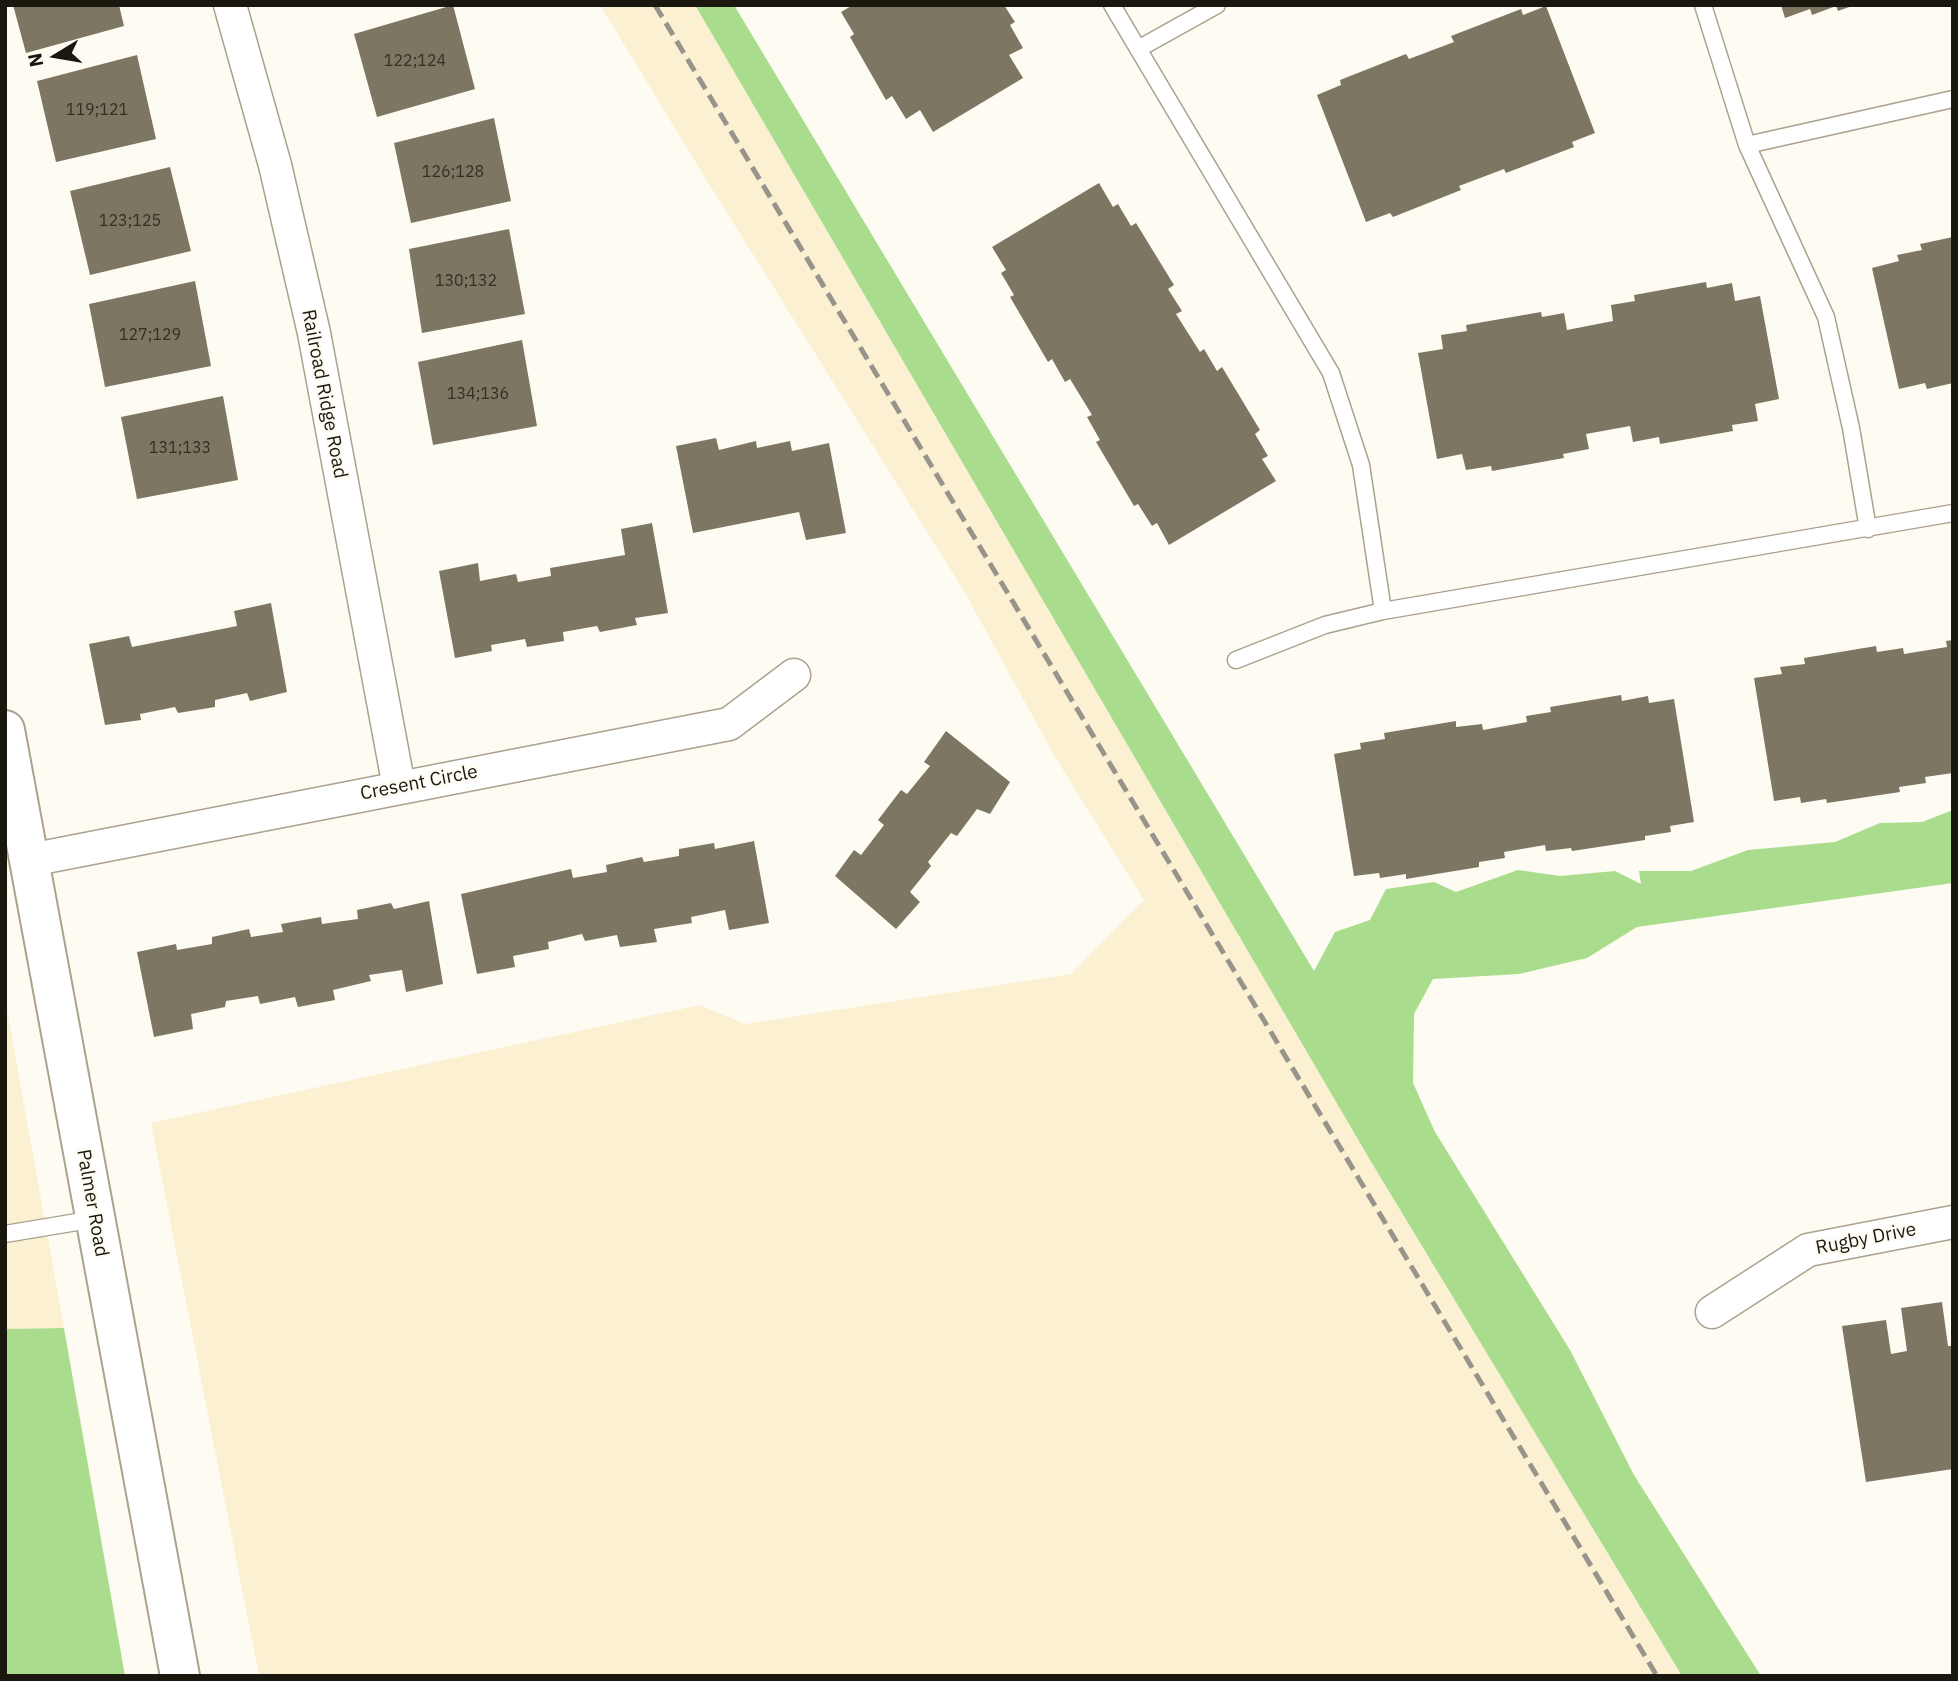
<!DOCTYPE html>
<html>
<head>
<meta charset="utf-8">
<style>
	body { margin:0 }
	#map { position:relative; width:1958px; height:1681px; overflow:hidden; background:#fefbf2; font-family:"IBM Plex Sans",sans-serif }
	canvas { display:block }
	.frame { position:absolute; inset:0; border:7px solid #1a170f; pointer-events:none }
	.north { position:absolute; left:21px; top:21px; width:70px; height:70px; -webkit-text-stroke:5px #fefbf2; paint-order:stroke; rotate:259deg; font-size:19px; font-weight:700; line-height:28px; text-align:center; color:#1a170f }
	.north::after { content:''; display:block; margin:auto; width:24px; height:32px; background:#1a170f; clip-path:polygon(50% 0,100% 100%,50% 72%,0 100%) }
</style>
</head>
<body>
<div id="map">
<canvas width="1958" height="1681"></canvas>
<div class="frame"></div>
<div class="north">N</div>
</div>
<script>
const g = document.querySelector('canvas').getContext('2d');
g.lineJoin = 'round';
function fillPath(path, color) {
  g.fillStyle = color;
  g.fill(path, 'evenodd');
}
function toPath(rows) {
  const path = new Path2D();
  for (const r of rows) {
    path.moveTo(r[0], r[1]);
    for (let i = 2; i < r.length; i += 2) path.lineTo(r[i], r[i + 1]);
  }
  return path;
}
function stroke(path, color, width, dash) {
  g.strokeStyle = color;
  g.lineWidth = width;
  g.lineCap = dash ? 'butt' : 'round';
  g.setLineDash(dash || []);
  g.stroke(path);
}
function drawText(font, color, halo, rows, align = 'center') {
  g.font = font + ' "IBM Plex Sans",sans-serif';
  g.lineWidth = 5;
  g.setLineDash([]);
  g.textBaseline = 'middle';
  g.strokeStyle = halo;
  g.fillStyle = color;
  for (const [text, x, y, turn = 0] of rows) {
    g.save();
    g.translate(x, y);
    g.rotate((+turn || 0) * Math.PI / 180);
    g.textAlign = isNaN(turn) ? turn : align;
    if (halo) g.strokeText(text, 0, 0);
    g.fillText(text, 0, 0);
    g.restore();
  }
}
fillPath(toPath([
	[600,5,695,5,1370,1160,1682,1676,259,1676,151,1123,700,1005,745,1024,1071,974,1144,900,1055,757,964,591,707,181],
	[5,998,64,1328,5,1329]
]), '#fcf0d3');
fillPath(toPath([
	[695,5,734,5,1314,971,1335,932,1370,920,1386,889,1434,882,1456,892,1518,870,1560,876,1615,871,1641,884,1639,871,1691,871,1748,850,1835,842,1880,823,1922,822,1953,810,1953,883,1637,927,1587,958,1519,974,1433,979,1414,1014,1413,1083,1435,1132,1570,1350,1634,1475,1761,1676,1682,1676,1370,1160],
	[64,1328,125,1676,5,1676,5,1329]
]), '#a9dd8d');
fillPath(toPath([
	[13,5,119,5,124,26,26,53],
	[453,5,475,89,377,117,354,34],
	[853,5,1004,5,1015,22,1010,25,1023,48,1009,55,1023,78,933,132,920,110,906,119,892,96,886,100,850,37,854,34,841,12],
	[1781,5,1852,5,1852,6,1838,11,1836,6,1812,15,1810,9,1785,18],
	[1546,6,1595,133,1572,142,1574,147,1506,173,1504,169,1459,186,1461,190,1393,217,1390,213,1366,222,1317,95,1341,85,1340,80,1406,54,1409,59,1454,42,1451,36,1521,9,1523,15],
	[137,55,156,139,56,162,37,81],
	[494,118,511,201,411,223,394,143],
	[170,167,191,251,90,275,70,191],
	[1099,183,1113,207,1118,204,1131,226,1136,223,1174,285,1168,289,1182,311,1176,314,1200,352,1204,349,1217,371,1222,367,1260,430,1255,434,1268,456,1262,459,1276,481,1169,545,1157,523,1152,526,1138,504,1134,506,1096,442,1100,440,1087,417,1092,415,1070,379,1065,382,1052,359,1048,362,1010,297,1014,295,1001,273,1006,270,992,247],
	[509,229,525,314,422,333,409,249],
	[1953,237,1953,383,1927,389,1925,383,1899,389,1872,268,1899,261,1897,255,1922,250,1920,244],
	[195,281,211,366,105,387,89,304],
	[1706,282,1707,288,1732,283,1735,301,1760,296,1779,399,1755,404,1758,421,1732,425,1733,431,1660,444,1659,437,1633,442,1630,426,1586,434,1589,449,1563,454,1564,458,1492,471,1491,466,1466,470,1462,454,1437,459,1418,353,1443,349,1441,335,1467,331,1466,325,1541,312,1542,317,1564,313,1567,330,1613,321,1611,305,1635,301,1634,295],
	[522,340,537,426,433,445,418,362],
	[223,396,238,480,137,499,121,417],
	[716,438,719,450,756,441,757,448,790,441,792,451,829,443,846,533,806,540,799,512,693,533,676,446],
	[652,523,668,613,635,618,637,625,600,632,597,626,563,632,564,641,527,647,525,639,491,645,492,651,455,658,439,571,478,563,480,581,516,574,518,582,551,576,550,568,625,555,621,529],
	[271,603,287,692,250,701,247,693,215,700,215,707,178,713,175,707,140,714,141,720,105,725,89,644,129,636,132,647,237,626,234,611],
	[1953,640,1953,773,1925,777,1926,783,1899,787,1900,792,1827,803,1826,799,1801,803,1800,797,1774,801,1754,678,1782,674,1780,667,1805,664,1804,658,1876,646,1877,652,1903,648,1904,654,1947,647,1946,641],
	[1621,695,1622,701,1648,696,1649,703,1674,699,1694,822,1670,826,1671,832,1645,836,1645,840,1572,851,1571,848,1546,851,1545,845,1504,852,1505,858,1479,862,1479,867,1406,879,1406,874,1380,878,1379,873,1354,876,1334,754,1361,749,1360,743,1385,739,1384,733,1456,721,1456,727,1482,724,1483,730,1527,722,1526,716,1551,712,1550,707],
	[946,731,1010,782,990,814,977,809,957,836,951,833,928,862,931,866,910,892,920,902,896,929,835,876,854,850,861,855,884,825,878,820,901,790,907,794,930,766,924,762],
	[754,841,769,923,729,930,725,910,691,917,692,923,654,929,657,942,620,947,617,935,585,941,582,934,548,942,549,949,513,956,515,967,477,974,461,894,571,869,573,878,607,872,606,865,642,857,644,862,679,856,679,849,714,843,715,849],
	[429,901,443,984,406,992,402,970,369,975,371,981,333,990,335,1000,298,1007,295,997,260,1004,258,996,226,1001,225,1007,191,1014,193,1029,154,1037,137,952,176,944,177,950,212,944,212,937,249,929,251,937,283,932,281,924,321,917,322,924,358,919,357,910,391,903,394,909],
	[1942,1302,1948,1346,1953,1346,1953,1469,1866,1482,1842,1326,1886,1320,1891,1354,1907,1351,1901,1308]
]), '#7d7662');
const lane = toPath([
	[1112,5,1331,373,1361,465,1383,611],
	[1703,5,1747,145,1826,317,1851,428,1868,529],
	[1138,49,1217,5],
	[1747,145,1953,99],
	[1236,660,1325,625,1383,611,1953,513],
	[5,1234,95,1219]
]);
const street = toPath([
	[230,5,275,165,314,333,399,787],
	[30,860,729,724,794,675],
	[1712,1312,1808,1250,1953,1222]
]);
const secondary = toPath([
	[5,730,180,1676]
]);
stroke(lane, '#aba28e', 19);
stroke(street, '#aba28e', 35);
stroke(secondary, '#aba28e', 42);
stroke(lane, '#fff', 16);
stroke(street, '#fff', 32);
stroke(secondary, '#fff', 38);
stroke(toPath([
	[655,5,1657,1676]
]), '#97948b', 5, [14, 7]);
drawText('16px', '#332f24', null, [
	["122;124",415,61],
	["119;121",97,110],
	["126;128",453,172],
	["123;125",130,221],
	["130;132",466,281],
	["127;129",150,335],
	["134;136",478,394],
	["131;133",180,448]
]);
drawText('19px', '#1a170f', '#fefbf2', [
	["Railroad Ridge Road",324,394,79],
	["Cresent Circle",419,783,-11],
	["Palmer Road",92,1203,80],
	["Rugby Drive",1866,1239,-11]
]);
</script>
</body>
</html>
